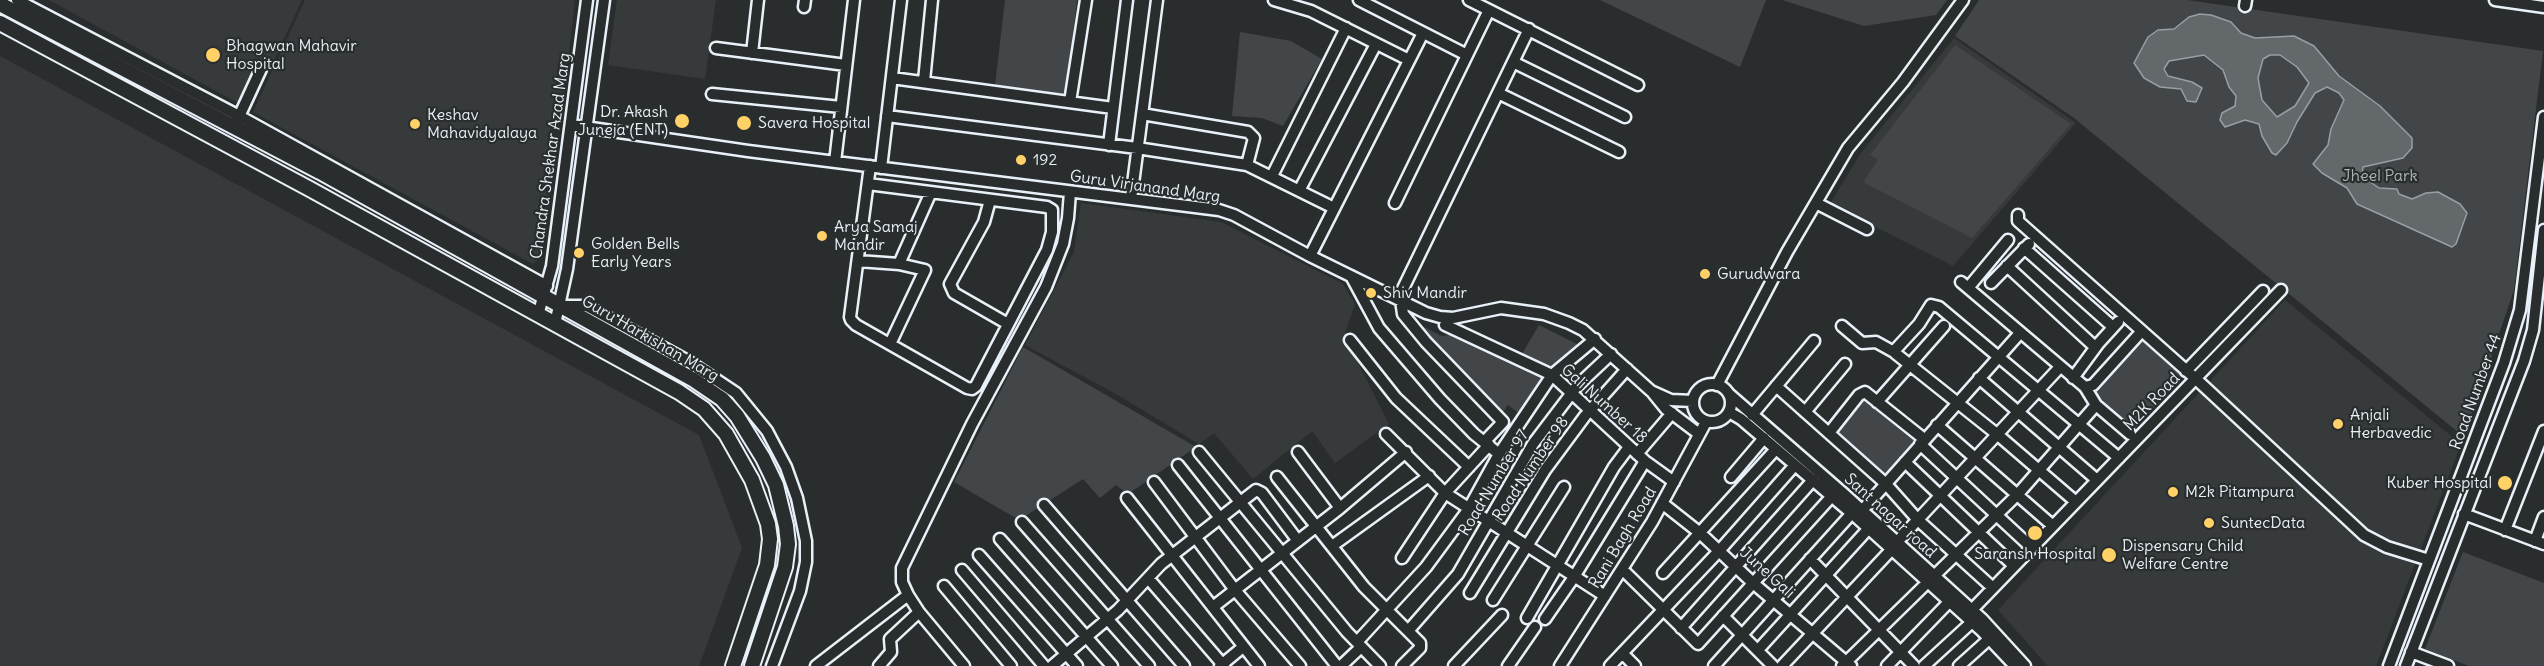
<!DOCTYPE html>
<html>
<head>
<meta charset="utf-8">
<style>
	body { margin:0 }
	canvas { display:block; background:#2a2d2e }
</style>
</head>
<body>
<canvas width="2544" height="666"></canvas>
<script>
const g = document.querySelector('canvas').getContext('2d');
g.lineJoin = 'round';
function fillPath(path, color) {
  g.fillStyle = color;
  g.fill(path, 'evenodd');
}
function toPath(rows) {
  const path = new Path2D();
  for (const r of rows) {
    if (r.length === 3) {
      path.moveTo(r[0] + r[2], r[1]);
      path.arc(r[0], r[1], r[2], 0, 2 * Math.PI);
      continue;
    }
    path.moveTo(r[0], r[1]);
    for (let i = 2; i < r.length; i += 2) path.lineTo(r[i], r[i + 1]);
  }
  return path;
}
function stroke(path, color, width, dash) {
  g.strokeStyle = color;
  g.lineWidth = width;
  g.lineCap = dash ? 'butt' : 'round';
  g.setLineDash(dash || []);
  g.stroke(path);
}
function drawText(font, color, halo, rows, align = 'center') {
  g.font = font + ' Delius,sans-serif';
  g.lineWidth = 4.5;
  g.setLineDash([]);
  g.textBaseline = 'middle';
  g.strokeStyle = halo;
  g.fillStyle = color;
  for (const [text, x, y, turn = 0] of rows) {
    g.save();
    g.translate(x, y);
    g.rotate((+turn || 0) * Math.PI / 180);
    g.textAlign = isNaN(turn) ? turn : align;
    if (halo) g.strokeText(text, 0, 0);
    g.fillText(text, 0, 0);
    g.restore();
  }
}
fillPath(toPath([
	[49,0,302,0,251,110],
	[305,0,575,0,563,105,547,136,557,145,542,256,533,264,253,112],
	[617,0,716,0,705,79,608,65],
	[1954,38,2076,123,1953,266,1830,204,1861,153],
	[0,56,699,435,742,548,699,666,0,666],
	[1081,203,1221,222,1343,284,1355,304,1344,336,1389,424,1335,463,1312,431,1253,479,1214,433,1199,444,1116,394,1025,345,1074,252],
	[2285,300,2461,444,2376,666,2048,666,1998,610]
]), '#363a3b');
fillPath(toPath([
	[1005,0,1077,0,1066,95,995,86],
	[1600,0,1766,0,1740,67],
	[1782,0,1947,0,1936,15,1864,26],
	[1979,0,2187,0,2543,51,2514,290,2464,437,2074,118,1955,36],
	[1240,32,1291,41,1322,59,1283,126,1262,118,1232,116],
	[1955,45,2071,124,1972,238,1863,182,1878,160,1870,155],
	[1409,319,1441,336,1465,333,1519,359,1539,325,1585,348,1520,414,1508,405,1499,418],
	[2141,338,2183,375,2132,432,2090,396],
	[1023,347,1196,447,1128,494,1116,485,1100,498,1083,479,1019,520,954,482],
	[1864,396,1918,441,1887,478,1833,432],
	[2463,552,2544,583,2544,666,2469,666,2425,649]
]), '#424648');
const water = toPath([
	[2200,14,2211,15,2231,22,2241,33,2255,38,2294,36,2314,46,2339,76,2380,106,2412,138,2412,148,2403,158,2363,167,2362,176,2379,188,2397,189,2399,194,2412,199,2426,193,2438,192,2460,204,2467,213,2456,244,2452,247,2357,204,2347,188,2322,173,2313,164,2328,145,2331,129,2344,100,2339,93,2327,87,2315,93,2297,122,2287,143,2276,155,2272,153,2262,136,2259,124,2245,120,2225,127,2220,120,2222,113,2235,106,2236,96,2229,87,2223,70,2204,55,2169,61,2164,69,2168,76,2192,82,2202,88,2196,102,2187,101,2181,89,2160,87,2144,78,2134,63,2148,37,2158,30,2174,29,2189,17,2200,14],
	[2270,55,2280,55,2297,67,2309,83,2295,106,2277,117,2262,100,2258,78,2263,59,2270,55]
]);
fillPath(water, '#63686b');
stroke(water, '#989fa3', 1.5);
const minor = toPath([
	[17,0,239,116,547,286],
	[1274,0,1311,11,1409,60],
	[1359,0,1467,55],
	[1469,0,1638,85],
	[2495,0,2544,7],
	[2245,6,2246,0],
	[804,7,805,0],
	[716,48,846,65],
	[752,53,758,0],
	[1513,62,1625,117],
	[892,78,1113,108],
	[924,81,932,0],
	[1498,93,1619,152],
	[712,94,841,107],
	[1070,102,1086,0],
	[1142,114,1248,132,1254,138,1247,165],
	[887,116,1137,148,1247,165,1334,208],
	[237,121,261,69],
	[571,125,748,151,1219,210,1234,215,1310,256,1426,313,1440,317,1453,318,1501,308,1544,314,1569,323,1583,330,1651,391,1671,400,1693,401],
	[1109,145,1127,0],
	[835,162,854,0],
	[881,168,901,0],
	[1272,176,1346,28],
	[868,184,1047,207,1052,210,1052,232,1047,250,976,386,972,389,967,388,856,325,851,320,850,317,870,166],
	[1300,189,1376,44],
	[1131,199,1157,0],
	[990,200,984,222,950,284,954,293,1008,324],
	[1395,203,1489,10],
	[1816,203,1867,229],
	[2018,215,2018,221,2196,379,2364,535,2387,547,2429,560],
	[2024,248,2113,327],
	[1310,256,1423,33],
	[858,261,899,264,925,270,890,344],
	[899,264,931,192],
	[2007,266,2095,347],
	[1351,276,1379,328,1440,399,1474,434,1499,454],
	[1961,282,2085,387,2093,385,2141,332],
	[1991,283,2029,244],
	[1968,288,2008,240],
	[1398,299,1529,29],
	[1401,300,1403,314,1426,342,1503,422,1484,442],
	[560,306,587,306,688,361,736,393,767,431,786,467,797,498,806,541,806,562,800,591,772,666],
	[538,315,552,266,587,0],
	[555,324,567,269,604,0],
	[1445,325,1552,375,1645,461,1674,482],
	[1842,326,1862,343,1876,342,1894,352],
	[1350,340,1396,398,1469,467],
	[2186,371,2263,291],
	[1979,378,2097,480],
	[2073,378,2098,344,2118,322],
	[1712,403,19],
	[1717,385,1787,252,1848,148,1903,82,1963,0],
	[1776,386,1886,484,1918,520,1993,588],
	[2085,387,2096,405,2130,434],
	[1653,393,1666,409,1699,434],
	[1729,394,1844,494,1982,619,2025,666],
	[1877,402,1944,326],
	[1729,412,1741,419,1856,517,1982,631,2015,666],
	[1805,412,1845,364],
	[1752,415,1814,341],
	[1937,425,2053,526],
	[1829,433,1859,395,1865,392,1924,439],
	[1386,434,1445,493,1605,596],
	[1920,444,2032,548],
	[1199,452,1347,632,1380,666],
	[1298,452,1340,508],
	[1637,454,1672,413],
	[1905,462,2014,566],
	[1178,465,1337,666],
	[1277,477,1364,587,1420,643,1420,648,1402,666],
	[1731,477,1764,438],
	[1154,482,1235,590,1300,666],
	[1127,498,1259,666],
	[2076,502,1998,435,1895,353,1895,350,1919,324,1931,305,1939,307,2119,458],
	[1662,503,1700,533,1753,583,1851,666],
	[1044,505,1184,666],
	[1859,514,2020,333],
	[2464,514,2544,544],
	[1022,522,1149,666],
	[2505,530,2544,431],
	[1000,539,1112,666],
	[2535,541,2544,517],
	[1897,542,2060,367],
	[1332,546,1429,476],
	[979,555,1077,666],
	[1402,558,1445,493,1489,445],
	[1810,559,1914,666],
	[1622,569,1698,644,1832,496],
	[962,570,1044,666],
	[1663,573,1776,449],
	[1934,576,2018,494,2096,405],
	[1148,578,1224,666],
	[944,586,1011,666],
	[1470,593,1545,470,1585,416,1627,369],
	[1493,600,1564,487],
	[1213,607,1340,508,1406,452],
	[1723,616,1773,666],
	[1966,616,2281,290],
	[1527,618,1614,467,1629,447],
	[1545,619,1574,577,1645,461],
	[1681,628,1813,480],
	[1408,631,1458,574,1533,444,1577,386,1611,354],
	[1357,642,1426,567,1468,510,1499,454,1552,375,1595,339],
	[1758,650,1869,528],
	[2411,652,2448,666],
	[1622,653,1635,666],
	[816,666,908,595],
	[879,666,891,652,890,639,919,612],
	[964,666,919,612,908,595,902,582,902,568,972,424,1046,287,1063,244,1068,218,1070,192],
	[1052,666,1118,610,1161,564,1256,490,1262,493,1298,541],
	[1220,666,1243,647],
	[1341,666,1361,647],
	[1454,666,1502,615],
	[1508,666,1535,627],
	[1560,666,1652,522,1706,422],
	[1610,666,1719,551,1795,465],
	[1714,666,1852,513],
	[1782,666,1892,549],
	[1842,666,1929,581],
	[1887,666,1950,601],
	[1924,666,1972,622],
	[1959,666,1989,639],
	[2389,666,2504,363,2520,310,2544,117],
	[2406,666,2524,361,2533,330,2544,230]
]);
const major = toPath([
	[0,4,320,172,694,380,722,399,737,416,763,458,776,485,786,526,788,544,785,567,752,666],
	[0,23,308,188,679,392,704,409,726,434,752,480,768,524,770,539,767,565,733,666]
]);
stroke(minor, '#e8f1f8', 15);
stroke(major, '#e8f1f8', 18);
stroke(minor, '#2a2d2e', 10);
stroke(major, '#2a2d2e', 14);
for (const [x, y, r, color] of [
	[213,55,8,"#ffd166"],
	[682,121,8,"#ffd166"],
	[744,123,8,"#ffd166"],
	[415,124,6,"#ffd166"],
	[1021,160,6,"#ffd166"],
	[822,236,6,"#ffd166"],
	[579,253,6,"#ffd166"],
	[1705,274,6,"#ffd166"],
	[1371,293,6,"#ffd166"],
	[2338,424,6,"#ffd166"],
	[2505,483,8,"#ffd166"],
	[2173,492,6,"#ffd166"],
	[2209,523,6,"#ffd166"],
	[2035,533,8,"#ffd166"],
	[2109,555,8,"#ffd166"]
]) {
  const dot = new Path2D();
  dot.arc(x, y, r, 0, 2 * Math.PI);
  g.fillStyle = color;
  g.fill(dot);
  stroke(dot, '#2a2d2e', 2);
}
drawText('16px', '#e8f1f8', '#2a2d2e', [
	["Bhagwan Mahavir",226,46],
	["Hospital",226,64],
	["Dr. Akash",668,112,"right"],
	["Juneja (ENT)",668,130,"right"],
	["Keshav",427,115],
	["Mahavidyalaya",427,133],
	["Savera Hospital",758,123],
	["192",1033,160],
	["Arya Samaj",834,227],
	["Mandir",834,245],
	["Golden Bells",591,244],
	["Early Years",591,262],
	["Gurudwara",1717,274],
	["Shiv Mandir",1383,293],
	["Anjali",2350,415],
	["Herbavedic",2350,433],
	["Kuber Hospital",2492,483,"right"],
	["M2k Pitampura",2185,492],
	["SuntecData",2221,523],
	["Dispensary Child",2122,546],
	["Welfare Centre",2122,564],
	["Saransh Hospital",2035,554,"center"]
], 'left');
drawText('16px', '#e8f1f8', '#2a2d2e', [
	["Chandra Shekhar Azad Marg",551,156,-82],
	["Guru Virjanand Marg",1145,187,8],
	["Guru Harkishan Marg",650,339,30],
	["Road Number 44",2476,392,-70],
	["M2K Road",2152,402,-46],
	["Gali Number 18",1604,404,42],
	["Road Number 98",1531,469,-56],
	["Road Number 97",1494,483,-59],
	["Sant nagar road",1890,516,42],
	["Rani Bagh Road",1623,538,-59],
	["June Gali",1767,573,42]
]);
drawText('16px', '#aeb5ba', '#2a2d2e', [
	["Jheel Park",2380,176]
]);
</script>
</body>
</html>
